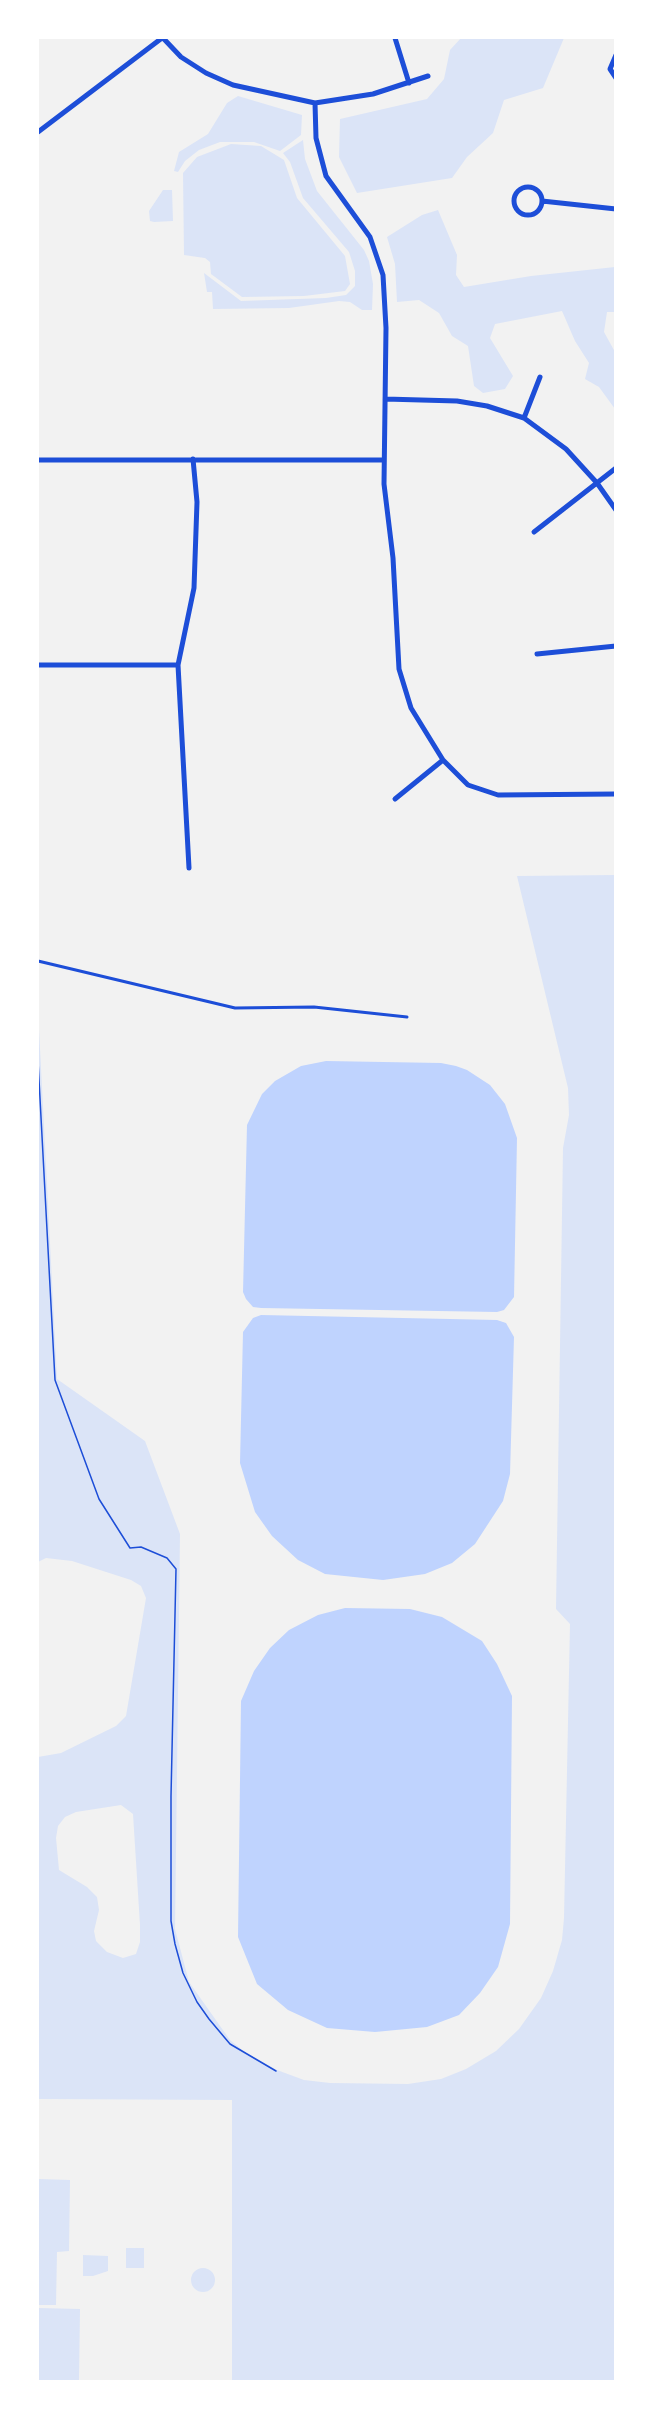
<!DOCTYPE html>
<html>
<head>
<meta charset="utf-8">
<style>
	body { margin:0 }
	#map { position:relative; width:653px; height:2419px; overflow:hidden; background:#f2f2f2; font-family:Barlow,sans-serif }
	canvas { display:block }
	.frame { position:absolute; inset:0; border:39px solid #fff; pointer-events:none }
</style>
</head>
<body>
<div id="map">
<canvas width="653" height="2419"></canvas>
<div class="frame"></div>
</div>
<script>
const g = document.querySelector('canvas').getContext('2d');
g.lineJoin = 'round';
function fillPath(path, color) {
  g.fillStyle = color;
  g.fill(path, 'evenodd');
}
function toPath(rows) {
  const path = new Path2D();
  for (const r of rows) {
    if (r.length === 3) {
      path.moveTo(r[0] + r[2], r[1]);
      path.arc(r[0], r[1], r[2], 0, 2 * Math.PI);
      continue;
    }
    path.moveTo(r[0], r[1]);
    for (let i = 2; i < r.length; i += 2) path.lineTo(r[i], r[i + 1]);
  }
  return path;
}
function stroke(path, color, width, dash) {
  g.strokeStyle = color;
  g.lineWidth = width;
  g.lineCap = dash ? 'butt' : 'round';
  g.setLineDash(dash || []);
  g.stroke(path);
}
fillPath(toPath([
	[461,38,564,38,543,88,504,100,493,133,467,157,452,178,357,193,339,157,340,119,427,99,444,79,450,50],
	[238,96,302,115,301,135,280,151,254,142,220,142,199,150,185,161,178,172,174,171,179,152,208,134,227,103],
	[303,140,305,159,317,191,364,250,369,261,373,284,372,310,362,310,350,302,339,301,289,308,213,309,212,292,207,292,204,273,241,301,326,298,346,295,355,286,355,271,349,252,303,198,290,162,283,153],
	[231,144,261,146,284,160,297,198,345,256,350,284,345,291,304,296,242,297,211,274,210,262,205,258,184,255,183,173,197,157],
	[163,190,172,190,173,221,154,222,150,221,149,211],
	[438,210,457,255,456,275,464,287,531,276,615,267,615,312,607,312,604,332,615,352,615,409,599,387,585,379,589,363,575,341,562,311,495,324,490,338,513,376,505,389,483,393,474,386,468,346,452,336,439,313,419,300,397,302,395,264,387,237,422,215],
	[615,875,615,2381,232,2381,232,2100,38,2099,38,1757,61,1753,116,1726,126,1716,146,1598,141,1586,131,1580,72,1561,46,1558,38,1562,38,1010,57,1379,145,1441,180,1534,175,1929,189,1982,230,2040,246,2053,277,2070,304,2080,330,2083,408,2084,441,2079,466,2069,496,2051,519,2029,541,1998,553,1971,562,1940,564,1918,570,1624,556,1609,563,1148,569,1115,568,1088,517,876],
	[121,1805,133,1814,140,1925,140,1942,136,1954,123,1958,107,1952,96,1941,94,1931,99,1910,97,1897,87,1887,59,1870,56,1838,58,1826,65,1817,76,1812],
	[38,2179,70,2180,69,2251,57,2252,56,2305,38,2305],
	[126,2248,144,2248,144,2268,126,2268],
	[83,2255,108,2256,108,2271,93,2276,83,2276],
	[203,2280,12],
	[38,2308,80,2309,79,2381,38,2381]
]), '#dbe4f7');
fillPath(toPath([
	[326,1061,441,1063,456,1066,467,1070,490,1085,505,1104,517,1138,514,1297,504,1310,497,1312,261,1308,253,1307,246,1299,243,1292,247,1125,262,1094,275,1081,301,1066],
	[261,1315,497,1320,506,1323,514,1337,510,1474,503,1501,475,1544,452,1563,425,1574,383,1580,325,1574,298,1560,272,1536,255,1512,240,1463,243,1332,253,1318],
	[345,1608,410,1609,442,1617,482,1641,497,1664,512,1696,510,1924,498,1967,480,1993,459,2015,427,2027,375,2032,327,2028,288,2010,257,1984,238,1937,241,1701,254,1671,270,1648,289,1630,318,1615]
]), '#bfd3fe');
stroke(toPath([
	[38,1061,55,1380,99,1499,130,1548,141,1547,167,1558,176,1569,171,1796,171,1921,175,1944,183,1973,197,2002,209,2019,230,2044,276,2071]
]), '#1d4ed8', 1.5);
stroke(toPath([
	[38,961,235,1008,314,1007,407,1017]
]), '#1d4ed8', 3);
stroke(toPath([
	[163,38,181,57,206,73,233,85,315,103,373,94,428,76],
	[395,38,409,83],
	[616,55,610,69,616,78],
	[315,103,316,138,326,176,370,237,383,275,386,328,384,484,393,558,399,669,411,708,443,760],
	[38,132,162,38],
	[528,201,14],
	[542,201,616,209],
	[385,399,457,401,487,406,524,418,566,449,597,483,616,510],
	[524,418,540,377],
	[38,460,384,460],
	[534,532,616,468],
	[537,654,616,646],
	[38,665,178,665],
	[395,799,443,760,468,785,498,795,616,794],
	[189,868,178,665,194,588,197,502,193,459]
]), '#1d4ed8', 5);
</script>
</body>
</html>
